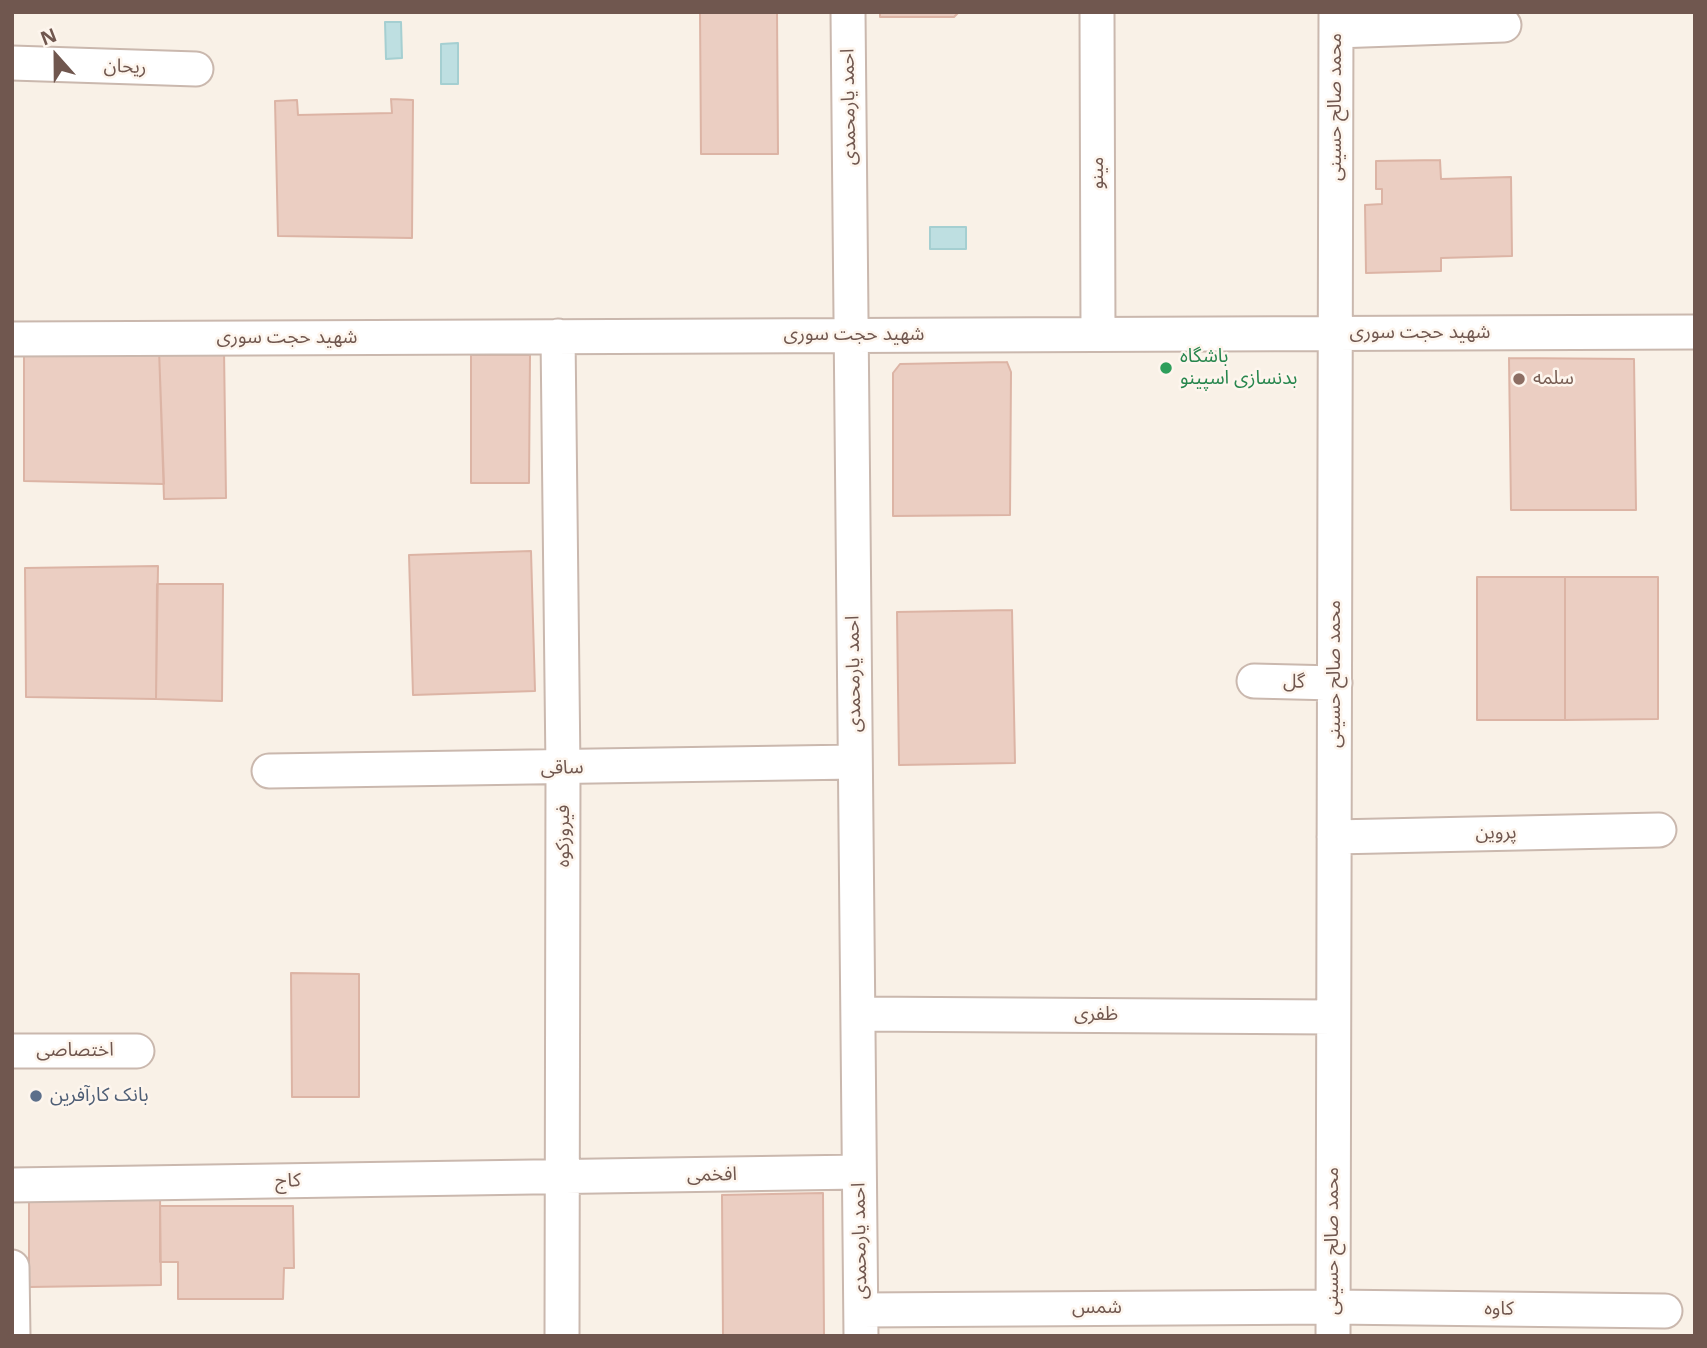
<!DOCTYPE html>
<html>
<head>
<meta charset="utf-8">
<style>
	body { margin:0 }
	#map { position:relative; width:1707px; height:1348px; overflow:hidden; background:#f9f1e7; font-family:"Open Sans",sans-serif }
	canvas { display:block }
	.frame { position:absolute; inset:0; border:14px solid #70574f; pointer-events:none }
	.north { position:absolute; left:21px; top:21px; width:70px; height:70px; -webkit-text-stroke:5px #fdf5ed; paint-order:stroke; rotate:339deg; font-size:19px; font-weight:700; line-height:28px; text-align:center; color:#70574f }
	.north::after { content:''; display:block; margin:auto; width:24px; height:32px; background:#70574f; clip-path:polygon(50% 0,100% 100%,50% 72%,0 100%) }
</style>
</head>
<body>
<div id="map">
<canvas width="1707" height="1348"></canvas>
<div class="frame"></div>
<div class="north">N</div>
</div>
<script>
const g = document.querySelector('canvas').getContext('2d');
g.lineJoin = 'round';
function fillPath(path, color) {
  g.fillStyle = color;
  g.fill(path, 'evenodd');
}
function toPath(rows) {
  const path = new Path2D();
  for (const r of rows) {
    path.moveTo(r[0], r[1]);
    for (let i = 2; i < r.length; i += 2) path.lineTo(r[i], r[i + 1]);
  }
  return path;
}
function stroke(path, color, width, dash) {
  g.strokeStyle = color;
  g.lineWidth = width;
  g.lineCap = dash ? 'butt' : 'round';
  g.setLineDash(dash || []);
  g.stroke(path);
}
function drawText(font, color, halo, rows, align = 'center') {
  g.font = font + ' "Open Sans","Noto Sans Arabic",sans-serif';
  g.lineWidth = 5;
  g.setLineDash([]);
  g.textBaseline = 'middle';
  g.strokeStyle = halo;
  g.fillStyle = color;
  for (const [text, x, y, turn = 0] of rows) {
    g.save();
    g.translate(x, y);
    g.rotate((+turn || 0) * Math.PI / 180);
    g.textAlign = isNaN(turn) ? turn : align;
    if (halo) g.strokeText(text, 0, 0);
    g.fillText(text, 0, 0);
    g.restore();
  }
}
const water = toPath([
	[385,22,401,22,402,58,386,59,385,22],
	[458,43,458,84,441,84,441,44,458,43],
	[930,227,966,227,966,249,930,249,930,227]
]);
fillPath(water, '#bedfe1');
stroke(water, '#a5cfd1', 2);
const building = toPath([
	[700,12,777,12,778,154,701,154,700,12],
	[880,12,959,12,954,17,880,17,880,12],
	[391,99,413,100,412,238,278,236,275,101,297,100,298,115,392,113,391,99],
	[1440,160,1441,179,1511,177,1512,256,1441,258,1441,271,1366,273,1365,205,1382,204,1382,189,1376,189,1376,161,1440,160],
	[24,347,159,349,164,484,24,481,24,347],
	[159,349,224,349,226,498,164,499,159,349],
	[471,355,530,355,529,483,471,483,471,355],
	[1509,358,1634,359,1636,510,1511,510,1509,358],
	[1007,362,1011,372,1010,515,893,516,893,373,900,364,1007,362],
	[531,551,535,691,413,695,409,555,531,551],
	[158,566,156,699,26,697,25,568,158,566],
	[1477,577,1565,577,1565,720,1477,720,1477,577],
	[1565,577,1658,577,1658,719,1565,720,1565,577],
	[157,584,223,584,222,701,156,699,157,584],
	[1012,610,1015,763,899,765,897,612,1012,610],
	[291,973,359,974,359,1097,292,1097,291,973],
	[823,1193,824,1336,723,1336,722,1195,823,1193],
	[160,1196,161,1285,29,1287,29,1198,160,1196],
	[160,1206,293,1206,294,1268,284,1268,283,1299,178,1299,178,1262,160,1262,160,1206]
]);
fillPath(building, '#ebcec2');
stroke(building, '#dcb4a5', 2);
const minor = toPath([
	[848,12,861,1336],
	[1097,12,1098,334],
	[1336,31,1504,25],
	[12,63,196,69],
	[558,336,563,769,562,1336],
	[12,339,1695,332],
	[1254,681,1335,683],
	[269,771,855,762],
	[1334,837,1659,830],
	[858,1014,1333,1017],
	[12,1051,137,1051],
	[12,1185,859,1172],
	[12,1267,13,1336],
	[861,1310,1333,1307,1665,1311],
	[1333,1336,1336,12]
]);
stroke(minor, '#cab8ae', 37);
stroke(minor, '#fff', 33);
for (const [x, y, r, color] of [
	[1166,368,7,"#2e9e5b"],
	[1519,379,7,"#8d6e63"],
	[36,1096,7,"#5c6f8a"]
]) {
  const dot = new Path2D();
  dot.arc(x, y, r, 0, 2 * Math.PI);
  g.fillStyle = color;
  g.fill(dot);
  stroke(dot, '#fdf5ed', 2.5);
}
drawText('19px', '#70574f', '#fdf5ed', [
	["ریحان",125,67,2],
	["احمد یارمحمدی",849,107,-91],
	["محمد صالح حسینی",1336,107,-90],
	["مینو",1098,173,-90],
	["شهید حجت سوری",1420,333],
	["شهید حجت سوری",854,335],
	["شهید حجت سوری",287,338],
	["احمد یارمحمدی",854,674,-91],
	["محمد صالح حسینی",1335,674,-90],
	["گل",1294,682,2],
	["ساقی",562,768,-1],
	["پروین",1496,833,-1],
	["فیروزکوه",564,836,-90],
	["ظفری",1096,1015],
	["اختصاصی",75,1051],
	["افخمی",712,1175,-1],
	["کاج",288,1181,-1],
	["احمد یارمحمدی",860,1241,-91],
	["محمد صالح حسینی",1333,1241,-90],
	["شمس",1097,1308],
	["کاوه",1499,1309,1]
]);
drawText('19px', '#27864d', '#fdf5ed', [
	["باشگاه",1180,357],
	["بدنسازی اسپینو",1180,379]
], 'left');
drawText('19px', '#785e54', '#fdf5ed', [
	["سلمه",1533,379]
], 'left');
drawText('19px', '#4e5e75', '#fdf5ed', [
	["بانک کارآفرین",50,1096]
], 'left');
</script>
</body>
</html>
